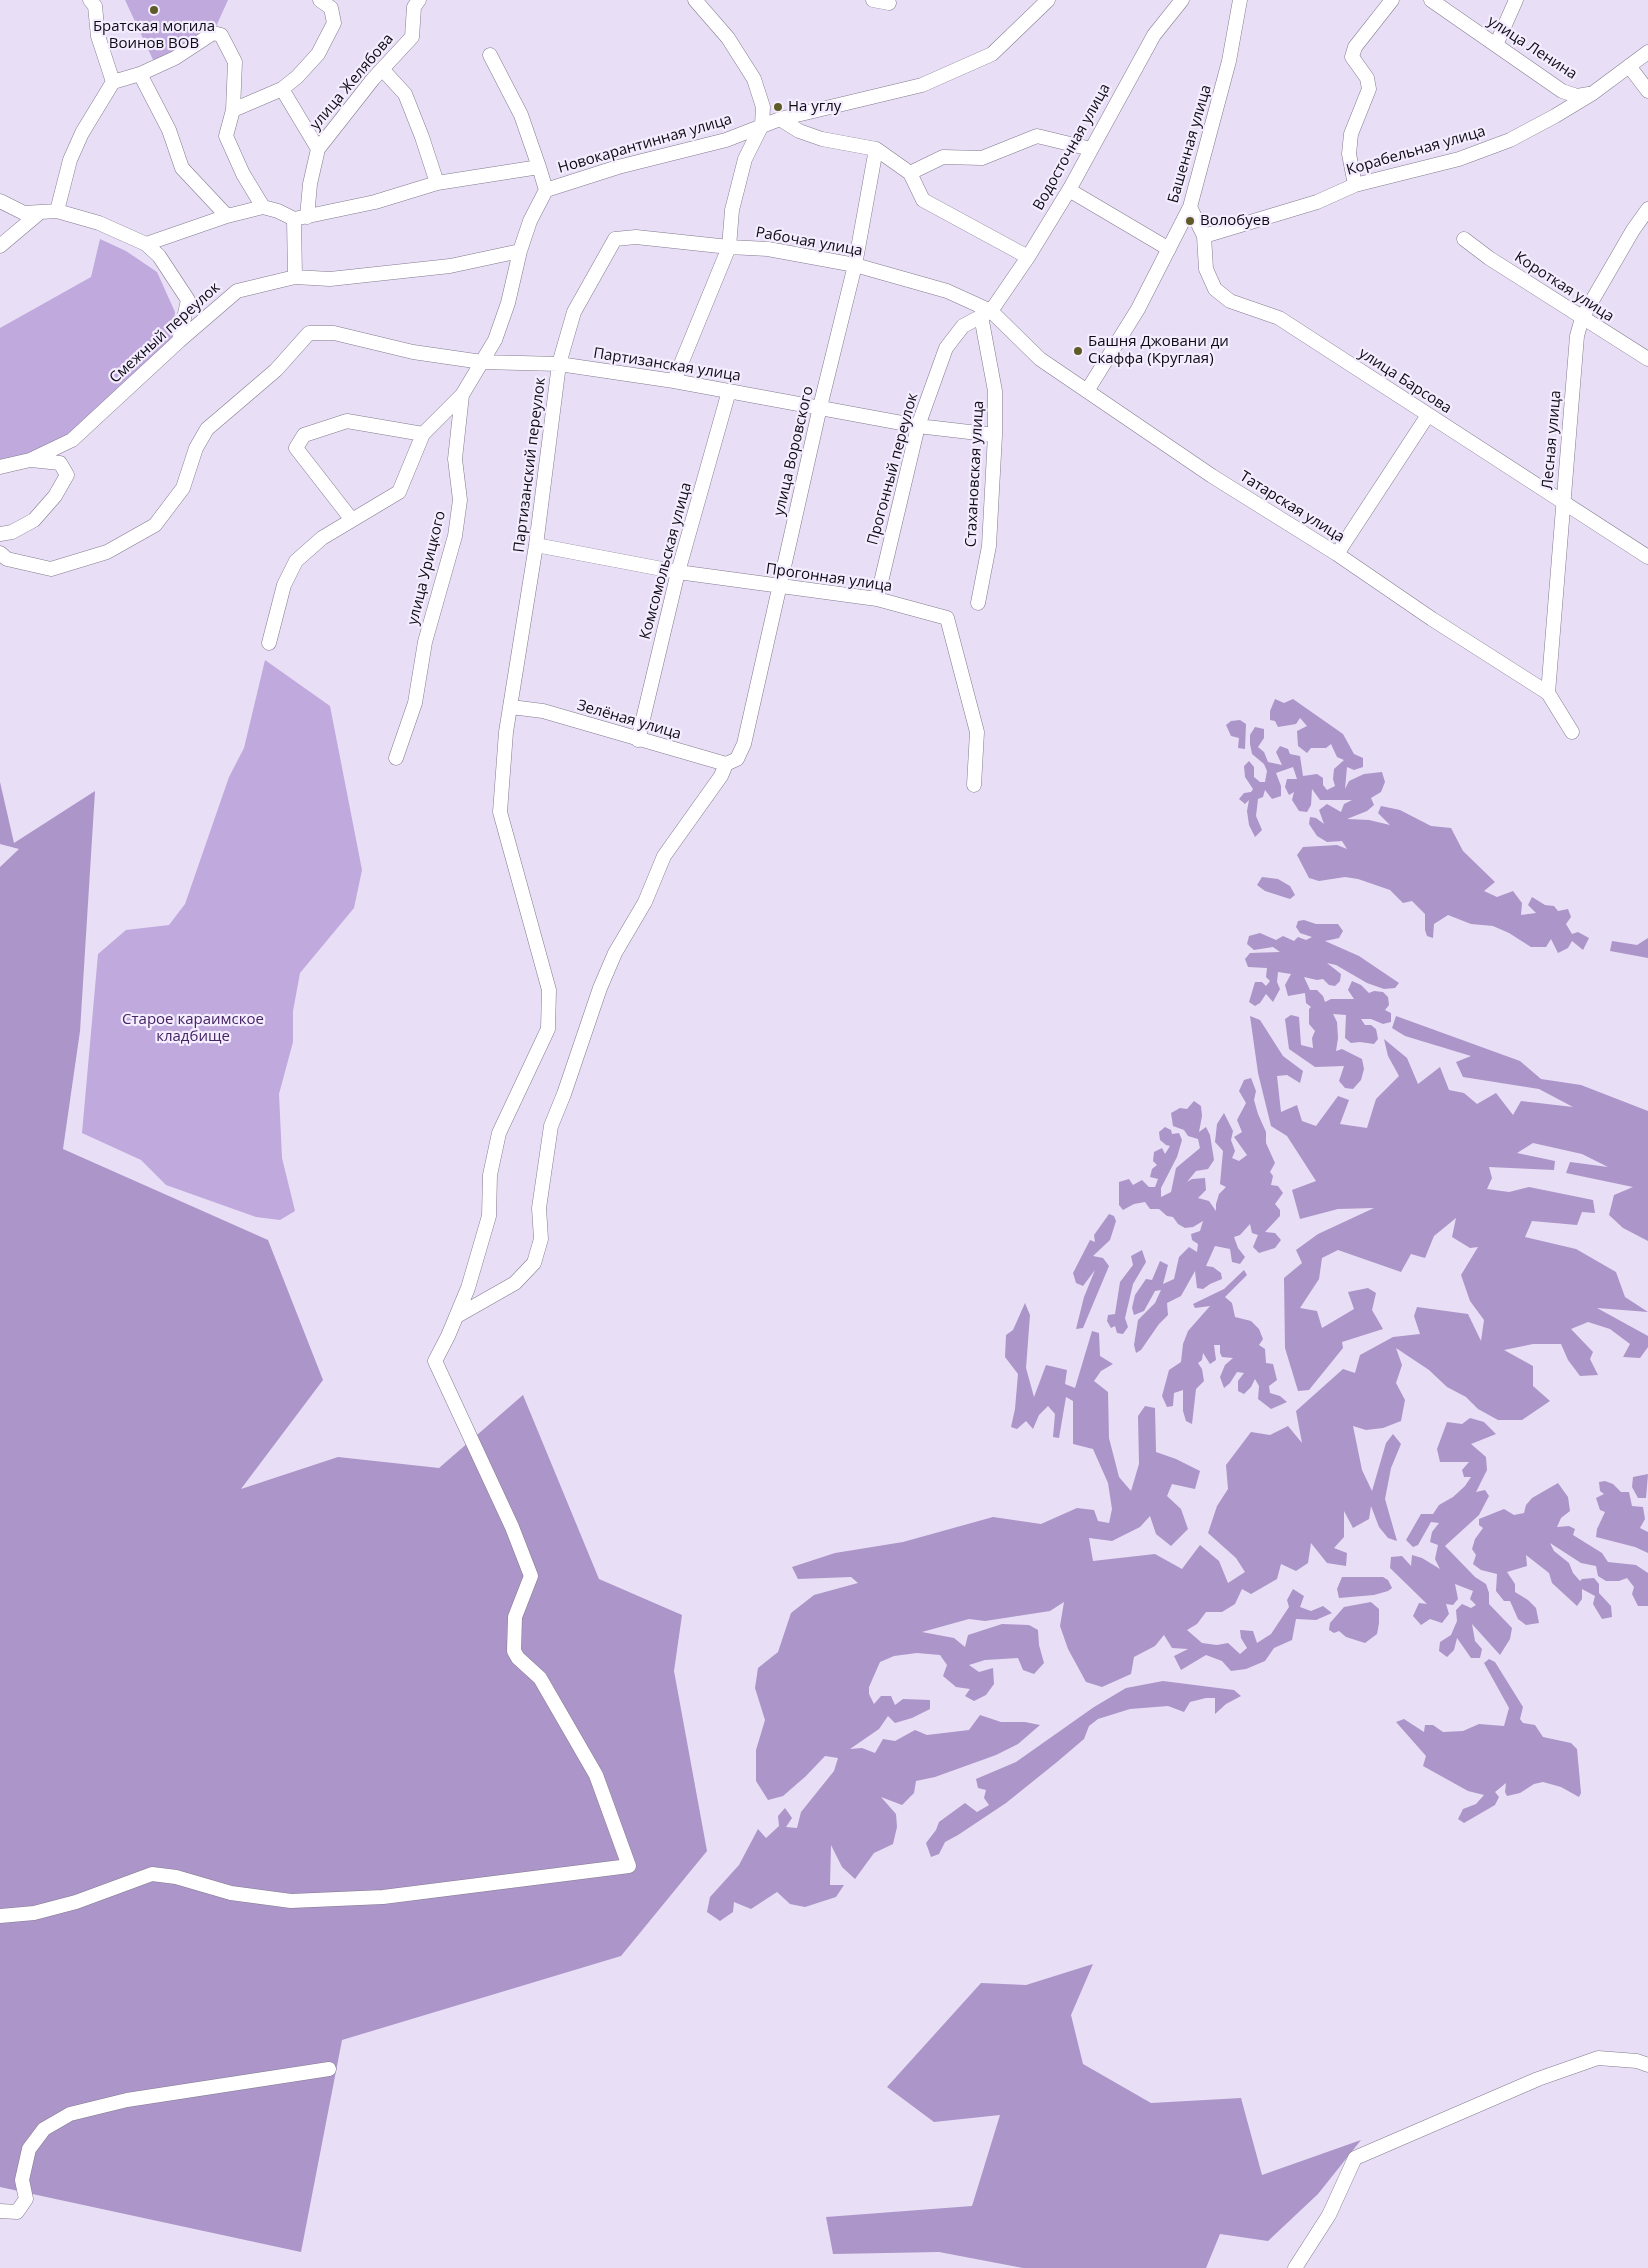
<!DOCTYPE html>
<html>
<head>
<meta charset="utf-8">
<style>
	body { margin:0 }
	canvas { display:block; background:#e8def5 }
</style>
</head>
<body>
<canvas width="1648" height="2268"></canvas>
<script>
const g = document.querySelector('canvas').getContext('2d');
g.lineJoin = 'round';
function fillPath(path, color) {
  g.fillStyle = color;
  g.fill(path, 'evenodd');
}
function toPath(rows) {
  const path = new Path2D();
  for (const r of rows) {
    path.moveTo(r[0], r[1]);
    for (let i = 2; i < r.length; i += 2) path.lineTo(r[i], r[i + 1]);
  }
  return path;
}
function stroke(path, color, width, dash) {
  g.strokeStyle = color;
  g.lineWidth = width;
  g.lineCap = dash ? 'butt' : 'round';
  g.setLineDash(dash || []);
  g.stroke(path);
}
function drawText(font, color, halo, rows, align = 'center') {
  g.font = font + ' "Open Sans",sans-serif';
  g.lineWidth = 4.5;
  g.setLineDash([]);
  g.textBaseline = 'middle';
  g.strokeStyle = halo;
  g.fillStyle = color;
  for (const [text, x, y, turn = 0] of rows) {
    g.save();
    g.translate(x, y);
    g.rotate((+turn || 0) * Math.PI / 180);
    g.textAlign = isNaN(turn) ? turn : align;
    if (halo) g.strokeText(text, 0, 0);
    g.fillText(text, 0, 0);
    g.restore();
  }
}
fillPath(toPath([
	[125,0,228,0,213,33,155,64],
	[100,239,126,251,157,272,175,312,171,344,66,440,0,466,0,328,91,277],
	[265,660,330,706,362,870,354,908,300,973,293,1011,293,1042,279,1094,282,1158,295,1211,280,1220,256,1217,166,1185,141,1160,82,1133,98,954,126,930,169,925,185,904,229,777,244,748]
]), '#c0a9dd');
fillPath(toPath([
	[1275,699,1284,703,1293,699,1343,734,1354,754,1363,758,1363,767,1354,770,1347,767,1345,789,1349,781,1364,774,1382,772,1385,782,1381,792,1371,798,1374,805,1367,811,1347,819,1369,820,1390,825,1378,813,1381,806,1400,810,1431,826,1451,828,1463,851,1495,882,1484,891,1497,897,1513,891,1522,903,1521,915,1536,913,1528,905,1532,897,1545,905,1554,906,1558,911,1568,909,1571,917,1566,924,1572,934,1578,932,1589,938,1583,950,1572,941,1568,948,1558,953,1551,939,1546,947,1531,947,1509,933,1493,926,1471,924,1448,915,1434,924,1433,938,1427,936,1425,930,1425,914,1412,901,1403,903,1390,890,1358,879,1345,877,1319,881,1309,878,1297,855,1303,847,1337,845,1347,849,1342,841,1327,842,1317,836,1309,824,1310,817,1316,818,1324,824,1319,810,1327,804,1341,812,1344,804,1352,800,1320,800,1312,789,1311,805,1307,812,1299,811,1292,800,1294,792,1289,795,1285,787,1287,779,1297,779,1293,767,1276,773,1281,786,1281,796,1272,799,1265,790,1263,797,1258,799,1256,816,1262,830,1255,837,1249,825,1247,811,1249,800,1245,804,1239,799,1244,793,1251,792,1253,789,1245,777,1244,766,1249,761,1254,767,1254,777,1260,782,1265,782,1267,771,1264,764,1252,754,1250,744,1250,735,1255,727,1264,729,1264,738,1258,747,1264,752,1268,762,1282,765,1276,752,1280,746,1288,749,1290,754,1300,756,1303,776,1317,774,1323,778,1323,785,1327,790,1335,786,1333,779,1334,769,1344,760,1337,757,1331,744,1326,748,1311,748,1307,753,1298,746,1297,731,1307,726,1300,718,1296,724,1278,727,1275,721,1270,720,1270,711],
	[1231,721,1240,720,1246,724,1245,749,1238,748,1239,738,1231,736,1226,725],
	[0,782,14,843,95,791,80,1031,63,1149,268,1240,323,1380,241,1489,338,1457,439,1468,523,1395,599,1579,682,1615,674,1671,707,1851,621,1956,342,2040,301,2252,0,2187,0,867,19,849,0,844],
	[1262,877,1278,879,1290,886,1295,895,1290,899,1265,891,1257,885],
	[1304,920,1316,924,1338,924,1343,931,1339,938,1325,941,1359,956,1399,983,1395,988,1384,989,1367,983,1336,965,1327,963,1341,974,1340,981,1335,986,1329,985,1323,979,1317,980,1304,977,1310,990,1317,990,1323,996,1325,1002,1331,999,1354,999,1348,990,1352,981,1361,985,1369,993,1374,991,1383,992,1388,997,1389,1005,1385,1010,1391,1013,1391,1022,1383,1024,1371,1019,1361,1019,1365,1025,1371,1025,1376,1029,1378,1039,1374,1044,1360,1042,1351,1043,1345,1038,1346,1015,1333,1014,1337,1022,1338,1038,1336,1051,1342,1049,1362,1059,1364,1069,1361,1080,1353,1089,1345,1088,1339,1081,1344,1066,1315,1067,1289,1049,1285,1019,1291,1015,1299,1017,1301,1045,1313,1048,1312,1038,1315,1031,1309,1024,1309,1009,1311,1007,1306,1003,1305,993,1288,996,1285,985,1291,974,1278,972,1277,982,1280,989,1273,1002,1266,994,1260,1003,1255,1006,1249,1002,1255,982,1262,982,1266,986,1270,981,1266,977,1267,968,1248,967,1245,959,1250,953,1280,952,1273,947,1254,950,1247,944,1249,936,1260,933,1276,940,1283,936,1294,941,1298,937,1306,940,1312,937,1300,933,1296,927,1298,921],
	[1648,938,1648,958,1610,951,1612,941,1637,945],
	[1250,1016,1260,1020,1283,1056,1303,1071,1300,1083,1287,1075,1277,1076,1281,1112,1297,1105,1302,1121,1316,1126,1338,1096,1349,1100,1340,1124,1367,1128,1376,1099,1399,1076,1388,1056,1384,1039,1407,1058,1418,1084,1440,1067,1449,1090,1464,1093,1477,1104,1496,1093,1513,1115,1521,1101,1573,1107,1539,1089,1463,1077,1456,1062,1471,1056,1405,1036,1392,1028,1396,1016,1520,1061,1541,1079,1581,1085,1648,1111,1648,1241,1623,1228,1609,1215,1614,1195,1633,1187,1566,1173,1570,1162,1608,1167,1582,1154,1533,1143,1517,1153,1555,1161,1554,1170,1489,1167,1492,1178,1487,1189,1509,1192,1529,1187,1593,1200,1595,1213,1582,1212,1577,1225,1532,1221,1525,1237,1576,1249,1616,1272,1625,1297,1648,1312,1597,1308,1648,1336,1648,1347,1640,1358,1623,1357,1630,1344,1610,1329,1588,1322,1571,1329,1593,1352,1590,1359,1598,1375,1580,1376,1568,1360,1561,1344,1533,1344,1504,1350,1533,1366,1533,1386,1550,1401,1522,1420,1498,1420,1478,1409,1466,1397,1447,1387,1429,1370,1396,1348,1402,1365,1396,1383,1405,1400,1401,1421,1383,1428,1366,1430,1353,1426,1362,1470,1372,1491,1386,1443,1393,1434,1401,1444,1391,1468,1385,1499,1397,1541,1388,1538,1379,1527,1371,1506,1369,1519,1353,1528,1344,1511,1344,1537,1334,1548,1347,1553,1346,1566,1327,1563,1311,1543,1308,1563,1296,1571,1281,1564,1277,1579,1251,1594,1242,1589,1235,1604,1222,1612,1206,1612,1197,1624,1187,1630,1202,1643,1217,1645,1228,1643,1240,1654,1247,1648,1241,1638,1240,1630,1253,1631,1257,1643,1271,1634,1289,1607,1287,1600,1293,1589,1304,1596,1300,1607,1311,1611,1323,1606,1332,1613,1316,1620,1296,1619,1292,1640,1274,1648,1265,1661,1246,1669,1231,1671,1222,1661,1206,1655,1181,1670,1174,1656,1188,1649,1172,1648,1164,1635,1155,1646,1134,1657,1131,1674,1102,1687,1086,1682,1068,1649,1060,1626,1064,1602,1050,1611,985,1621,969,1619,922,1632,954,1638,965,1647,968,1635,1002,1624,1029,1625,1038,1630,1039,1645,1044,1663,1034,1674,1023,1670,1018,1658,985,1660,969,1665,979,1672,993,1668,994,1684,986,1695,974,1701,965,1696,970,1689,956,1687,943,1676,947,1665,940,1655,917,1653,894,1656,880,1662,869,1687,869,1694,874,1704,881,1696,891,1696,895,1705,903,1699,930,1700,930,1709,912,1718,895,1723,888,1716,879,1729,850,1749,862,1748,875,1753,883,1739,895,1741,915,1730,927,1735,969,1730,980,1715,1001,1722,1025,1722,1040,1725,1018,1744,996,1755,935,1777,916,1781,914,1793,902,1805,881,1797,896,1814,897,1827,893,1844,874,1853,855,1879,842,1867,831,1845,830,1885,844,1885,836,1897,805,1907,790,1904,777,1892,751,1909,734,1902,733,1912,720,1921,707,1912,710,1897,739,1865,758,1829,766,1838,779,1826,778,1816,785,1808,792,1818,786,1827,797,1828,801,1812,834,1771,838,1758,825,1756,806,1776,783,1796,768,1800,756,1781,756,1750,765,1720,755,1688,758,1668,778,1652,791,1613,814,1595,858,1583,851,1577,798,1579,792,1567,835,1553,903,1542,993,1517,1041,1524,1077,1508,1094,1510,1098,1521,1109,1523,1112,1509,1108,1483,1093,1449,1073,1444,1073,1401,1066,1397,1059,1438,1053,1437,1055,1414,1048,1406,1039,1415,1033,1429,1026,1421,1017,1429,1011,1427,1015,1409,1018,1374,1005,1357,1006,1335,1013,1330,1025,1303,1030,1315,1026,1368,1034,1397,1046,1365,1067,1370,1065,1384,1075,1388,1092,1331,1099,1333,1100,1356,1113,1364,1101,1371,1094,1381,1108,1392,1109,1438,1119,1477,1131,1491,1139,1464,1138,1416,1145,1406,1155,1408,1156,1452,1176,1459,1200,1471,1195,1489,1172,1484,1167,1496,1181,1509,1188,1529,1171,1546,1156,1534,1150,1516,1140,1527,1112,1541,1089,1538,1093,1561,1155,1554,1182,1569,1200,1545,1219,1561,1228,1583,1245,1572,1236,1558,1208,1533,1217,1506,1228,1489,1226,1465,1251,1432,1270,1435,1288,1426,1302,1443,1296,1411,1343,1369,1355,1373,1360,1355,1393,1337,1420,1334,1414,1316,1417,1307,1468,1314,1481,1341,1484,1320,1470,1301,1461,1275,1478,1247,1470,1248,1452,1237,1456,1218,1434,1236,1425,1258,1411,1254,1401,1272,1338,1250,1322,1258,1319,1279,1300,1308,1317,1311,1322,1328,1354,1309,1348,1292,1368,1288,1376,1293,1372,1310,1383,1329,1342,1342,1343,1348,1309,1390,1298,1391,1285,1348,1284,1278,1302,1263,1296,1250,1318,1234,1374,1208,1338,1209,1300,1219,1292,1190,1316,1181,1287,1136,1271,1126,1258,1073],
	[1251,1078,1256,1091,1254,1100,1258,1114,1266,1132,1266,1143,1275,1163,1270,1172,1273,1176,1271,1185,1278,1186,1283,1193,1275,1204,1280,1210,1280,1216,1265,1232,1275,1233,1281,1240,1275,1248,1259,1253,1253,1247,1258,1235,1252,1233,1250,1224,1240,1235,1234,1237,1238,1248,1245,1257,1240,1264,1232,1262,1230,1249,1215,1246,1206,1266,1213,1267,1221,1273,1222,1279,1210,1284,1203,1289,1197,1288,1195,1271,1181,1296,1167,1303,1168,1315,1159,1324,1141,1350,1136,1353,1134,1345,1138,1320,1155,1303,1161,1290,1155,1291,1144,1311,1134,1315,1132,1308,1135,1295,1146,1279,1152,1280,1160,1261,1168,1265,1163,1284,1174,1279,1179,1257,1189,1247,1197,1252,1198,1244,1192,1240,1191,1234,1200,1231,1203,1221,1193,1227,1185,1228,1178,1224,1173,1217,1167,1216,1159,1209,1150,1209,1145,1202,1134,1204,1123,1210,1119,1205,1119,1182,1129,1179,1133,1185,1142,1180,1149,1187,1155,1187,1158,1179,1150,1177,1152,1169,1157,1165,1153,1161,1154,1152,1162,1148,1165,1154,1170,1146,1166,1145,1160,1140,1159,1132,1165,1127,1171,1130,1172,1134,1179,1133,1182,1140,1177,1157,1161,1188,1161,1197,1171,1192,1176,1168,1200,1148,1198,1139,1188,1136,1184,1130,1173,1126,1171,1113,1180,1108,1187,1109,1194,1101,1201,1106,1202,1116,1199,1132,1206,1127,1210,1135,1214,1160,1208,1169,1196,1171,1187,1182,1192,1179,1205,1178,1206,1190,1198,1198,1209,1201,1216,1211,1216,1204,1219,1194,1226,1187,1220,1184,1223,1151,1215,1142,1217,1124,1224,1113,1233,1131,1231,1140,1235,1151,1232,1158,1239,1161,1247,1155,1234,1137,1242,1132,1237,1120,1246,1103,1239,1091,1244,1080],
	[1109,1214,1114,1216,1116,1221,1110,1240,1093,1256,1103,1258,1109,1266,1083,1328,1076,1329,1084,1297,1095,1270,1083,1286,1076,1283,1073,1273,1090,1240,1095,1242,1094,1235],
	[1142,1250,1146,1262,1133,1284,1125,1318,1128,1327,1123,1334,1117,1333,1115,1326,1111,1328,1107,1321,1108,1315,1115,1314,1120,1282,1133,1265,1131,1256],
	[1244,1270,1247,1275,1225,1297,1232,1303,1235,1317,1251,1321,1259,1329,1263,1339,1259,1345,1265,1349,1266,1363,1273,1364,1277,1380,1269,1386,1270,1393,1280,1396,1287,1402,1271,1409,1258,1399,1259,1386,1255,1379,1251,1387,1244,1394,1238,1391,1238,1381,1244,1373,1237,1372,1230,1383,1224,1388,1220,1377,1225,1365,1233,1358,1222,1357,1220,1353,1220,1345,1214,1345,1216,1360,1210,1364,1203,1353,1202,1360,1198,1363,1202,1369,1204,1381,1196,1389,1192,1424,1186,1421,1183,1411,1183,1390,1174,1393,1173,1406,1167,1407,1162,1396,1169,1370,1181,1362,1183,1344,1188,1331,1210,1306,1195,1308,1193,1304,1224,1289],
	[1470,1418,1484,1422,1496,1434,1471,1444,1486,1457,1487,1470,1476,1492,1485,1490,1489,1496,1479,1515,1445,1546,1475,1577,1486,1584,1489,1593,1489,1604,1512,1628,1510,1639,1500,1655,1472,1624,1475,1641,1482,1649,1480,1658,1471,1658,1457,1638,1454,1650,1447,1657,1439,1651,1440,1642,1451,1635,1457,1621,1456,1610,1462,1604,1471,1608,1476,1605,1470,1599,1473,1591,1455,1584,1458,1599,1453,1605,1446,1604,1449,1614,1442,1623,1430,1619,1421,1625,1413,1616,1419,1603,1427,1604,1390,1568,1391,1557,1402,1556,1411,1566,1412,1555,1422,1558,1440,1569,1435,1559,1438,1545,1430,1542,1432,1532,1439,1523,1431,1522,1418,1545,1413,1547,1406,1540,1421,1514,1433,1514,1439,1505,1453,1497,1465,1486,1471,1477,1464,1477,1462,1470,1469,1462,1440,1462,1437,1449,1447,1422,1462,1424],
	[1648,1474,1646,1498,1638,1498,1632,1487,1633,1477],
	[1605,1481,1613,1484,1621,1492,1629,1492,1632,1506,1643,1507,1645,1519,1640,1528,1648,1532,1648,1553,1635,1547,1596,1537,1597,1529,1605,1512,1600,1510,1596,1498,1604,1494,1600,1491,1599,1482],
	[1558,1483,1568,1497,1570,1511,1561,1518,1557,1527,1569,1526,1575,1529,1573,1535,1602,1553,1608,1562,1636,1565,1648,1573,1648,1606,1638,1606,1632,1594,1634,1587,1627,1578,1619,1581,1606,1581,1598,1576,1596,1566,1581,1563,1550,1543,1554,1551,1569,1563,1573,1573,1580,1581,1582,1579,1594,1578,1599,1584,1599,1593,1611,1606,1612,1617,1602,1619,1593,1604,1595,1596,1582,1589,1582,1599,1577,1606,1552,1583,1549,1573,1526,1555,1527,1566,1507,1572,1515,1584,1515,1592,1528,1600,1536,1608,1539,1623,1526,1625,1518,1619,1510,1601,1504,1601,1496,1591,1497,1574,1481,1570,1473,1564,1476,1555,1472,1549,1475,1539,1483,1528,1479,1525,1479,1519,1504,1509,1514,1515,1524,1513,1526,1505,1532,1498],
	[1342,1577,1383,1577,1388,1580,1392,1588,1388,1591,1374,1595,1339,1598,1337,1589],
	[1371,1602,1379,1609,1379,1623,1377,1634,1365,1643,1346,1637,1339,1631,1334,1633,1329,1630,1330,1623,1344,1607],
	[1489,1659,1495,1662,1523,1707,1520,1719,1523,1723,1535,1725,1543,1737,1571,1743,1577,1749,1581,1793,1579,1797,1561,1787,1543,1782,1534,1784,1520,1793,1507,1796,1505,1792,1506,1783,1495,1792,1499,1797,1495,1805,1464,1823,1458,1819,1463,1809,1476,1804,1484,1795,1468,1791,1423,1766,1426,1756,1396,1722,1404,1719,1424,1732,1425,1725,1433,1725,1443,1732,1463,1731,1479,1724,1504,1726,1509,1708,1484,1663],
	[1163,1681,1234,1690,1241,1696,1226,1704,1215,1714,1215,1698,1206,1698,1190,1702,1184,1712,1168,1706,1130,1709,1098,1719,1089,1726,1084,1739,1057,1762,1006,1803,958,1835,945,1842,939,1854,931,1857,926,1843,936,1830,939,1822,965,1803,977,1812,989,1805,984,1798,986,1790,978,1788,976,1779,1016,1762,1094,1707,1126,1688],
	[1093,1964,1071,2015,1083,2064,1151,2103,1241,2098,1262,2175,1361,2140,1318,2194,1268,2241,1220,2234,1206,2268,1023,2268,939,2252,833,2254,826,2217,972,2206,1000,2115,934,2122,887,2087,981,1983,1026,1985]
]), '#ac95c9');
const minor = toPath([
	[90,0,95,6,98,36,113,82],
	[873,0,889,3],
	[1431,0,1562,91,1577,96,1589,94],
	[1496,45,1516,0],
	[490,55,521,115,539,167],
	[1629,66,1648,91],
	[382,69,405,94,422,137,437,183],
	[140,74,169,130,182,168,227,216],
	[282,89,318,149],
	[780,119,799,131,822,139,876,149,910,173,923,200,1028,257],
	[910,173,943,157,982,158,1037,136,1091,149],
	[1355,185,1349,154,1351,134,1369,89,1367,78,1352,57,1355,47,1392,0],
	[546,190,618,167,726,140,780,119,922,85,992,54,1048,0],
	[1069,190,1169,249],
	[0,201,24,213,57,211,99,223,146,244,159,256,188,300,179,341],
	[263,207,243,174,226,136,233,110,282,89,297,77,318,54,334,23,331,8,320,0],
	[1190,207,1204,236,1206,269,1215,289,1230,301,1279,318,1648,557],
	[57,211,70,160,82,133,113,82,140,74,175,58,213,33,221,35,235,62,233,110],
	[307,217,310,184,318,149,373,79,412,37,414,7,419,0],
	[294,219,295,277],
	[1204,236,1317,202,1355,185,1459,159,1510,140,1555,116,1593,93,1648,52],
	[1464,239,1489,258,1648,359],
	[146,244,227,216,263,207,278,211,294,219,375,202,437,183,539,167,546,190],
	[0,246,38,214],
	[674,381,729,247,732,210,745,159,762,125,763,107,754,79,728,38,695,0],
	[1087,391,1138,309,1190,207,1229,61,1240,0],
	[0,467,30,460,72,440,179,341,237,291,295,277,330,279,450,266,520,251],
	[352,520,296,448,304,435,347,421,423,434],
	[0,534,12,532,34,520,55,496,67,475,60,463,31,460],
	[536,545,678,572,877,599,947,618,977,732,974,785],
	[0,553,7,559,51,569,107,552,155,525,183,488,196,448,207,429,276,370,309,333,334,333,413,352,482,362,559,364,674,381,918,426,995,435],
	[1337,554,1428,415],
	[877,599,918,426,946,348,963,326,991,311,1028,257,1069,190,1154,35,1182,0],
	[978,603,989,546,995,435,995,391,981,316],
	[269,643,284,585,296,561,322,538,399,492,423,434,462,395],
	[1548,693,1577,336,1582,318,1633,230,1648,209],
	[511,707,543,711,726,764,737,759,744,744,820,407,855,265,876,149],
	[638,740,678,572,729,391],
	[396,758,415,703,425,642,455,536,460,500,455,459,462,395,495,340,508,303,520,251,530,221,546,190],
	[457,1316,515,1283,534,1263,541,1239,539,1208,551,1126,564,1094,600,988,615,953,645,902,664,856,721,776,726,764],
	[0,1916,34,1913,76,1902,152,1874,176,1877,231,1893,291,1901,383,1897,629,1866,596,1775,540,1678,518,1658,514,1651,515,1617,531,1576,512,1527,435,1361,448,1336,468,1288,489,1216,490,1175,499,1133,548,1029,549,990,500,812,506,732,536,545,559,364,574,312,615,239,636,237,729,247,768,249,855,265,947,291,991,311,1040,359,1212,476,1337,554,1432,619,1548,693,1572,732],
	[0,2211,17,2212,26,2199,22,2180,29,2149,44,2129,70,2114,127,2100,329,2069],
	[1295,2268,1329,2215,1355,2158,1538,2079,1598,2058,1637,2061,1648,2065]
]);
stroke(minor, '#847b90', 15);
stroke(minor, '#fff', 14);
for (const [x, y, r, color] of [
	[154,10,5,"#5e5b27"],
	[778,107,5,"#5e5b27"],
	[1190,221,5,"#5e5b27"],
	[1078,351,5,"#5e5b27"]
]) {
  const dot = new Path2D();
  dot.arc(x, y, r, 0, 2 * Math.PI);
  g.fillStyle = color;
  g.fill(dot);
  stroke(dot, '#f4ecff', 2);
}
drawText('15px', '#0f0b13', '#f4ecff', [
	["Братская могила",154,27,"center"],
	["Воинов ВОВ",154,44,"center"],
	["На углу",788,107],
	["Волобуев",1200,221],
	["Башня Джовани ди",1088,342],
	["Скаффа (Круглая)",1088,359]
], 'left');
drawText('15px', '#0f0b13', '#f4ecff', [
	["улица Ленина",1532,48,33],
	["улица Желябова",352,82,-50],
	["Новокарантинная улица",645,144,-16],
	["Башенная улица",1190,144,-74],
	["Водосточная улица",1072,147,-61],
	["Корабельная улица",1416,151,-16],
	["Рабочая улица",809,242,10],
	["Короткая улица",1564,287,33],
	["Смежный переулок",165,333,-42],
	["Партизанская улица",667,365,9],
	["улица Барсова",1405,381,33],
	["Лесная улица",1552,440,-85],
	["улица Воровского",794,451,-77],
	["Партизанский переулок",530,465,-83],
	["Прогонный переулок",893,469,-75],
	["Стахановская улица",975,474,-87],
	["Татарская улица",1292,507,32],
	["Комсомольская улица",666,561,-75],
	["улица Урицкого",427,568,-76],
	["Прогонная улица",829,578,8],
	["Зелёная улица",629,720,16]
]);
drawText('15px', '#442464', '#f4ecff', [
	["Старое караимское",193,1020],
	["кладбище",193,1037]
]);
</script>
</body>
</html>
